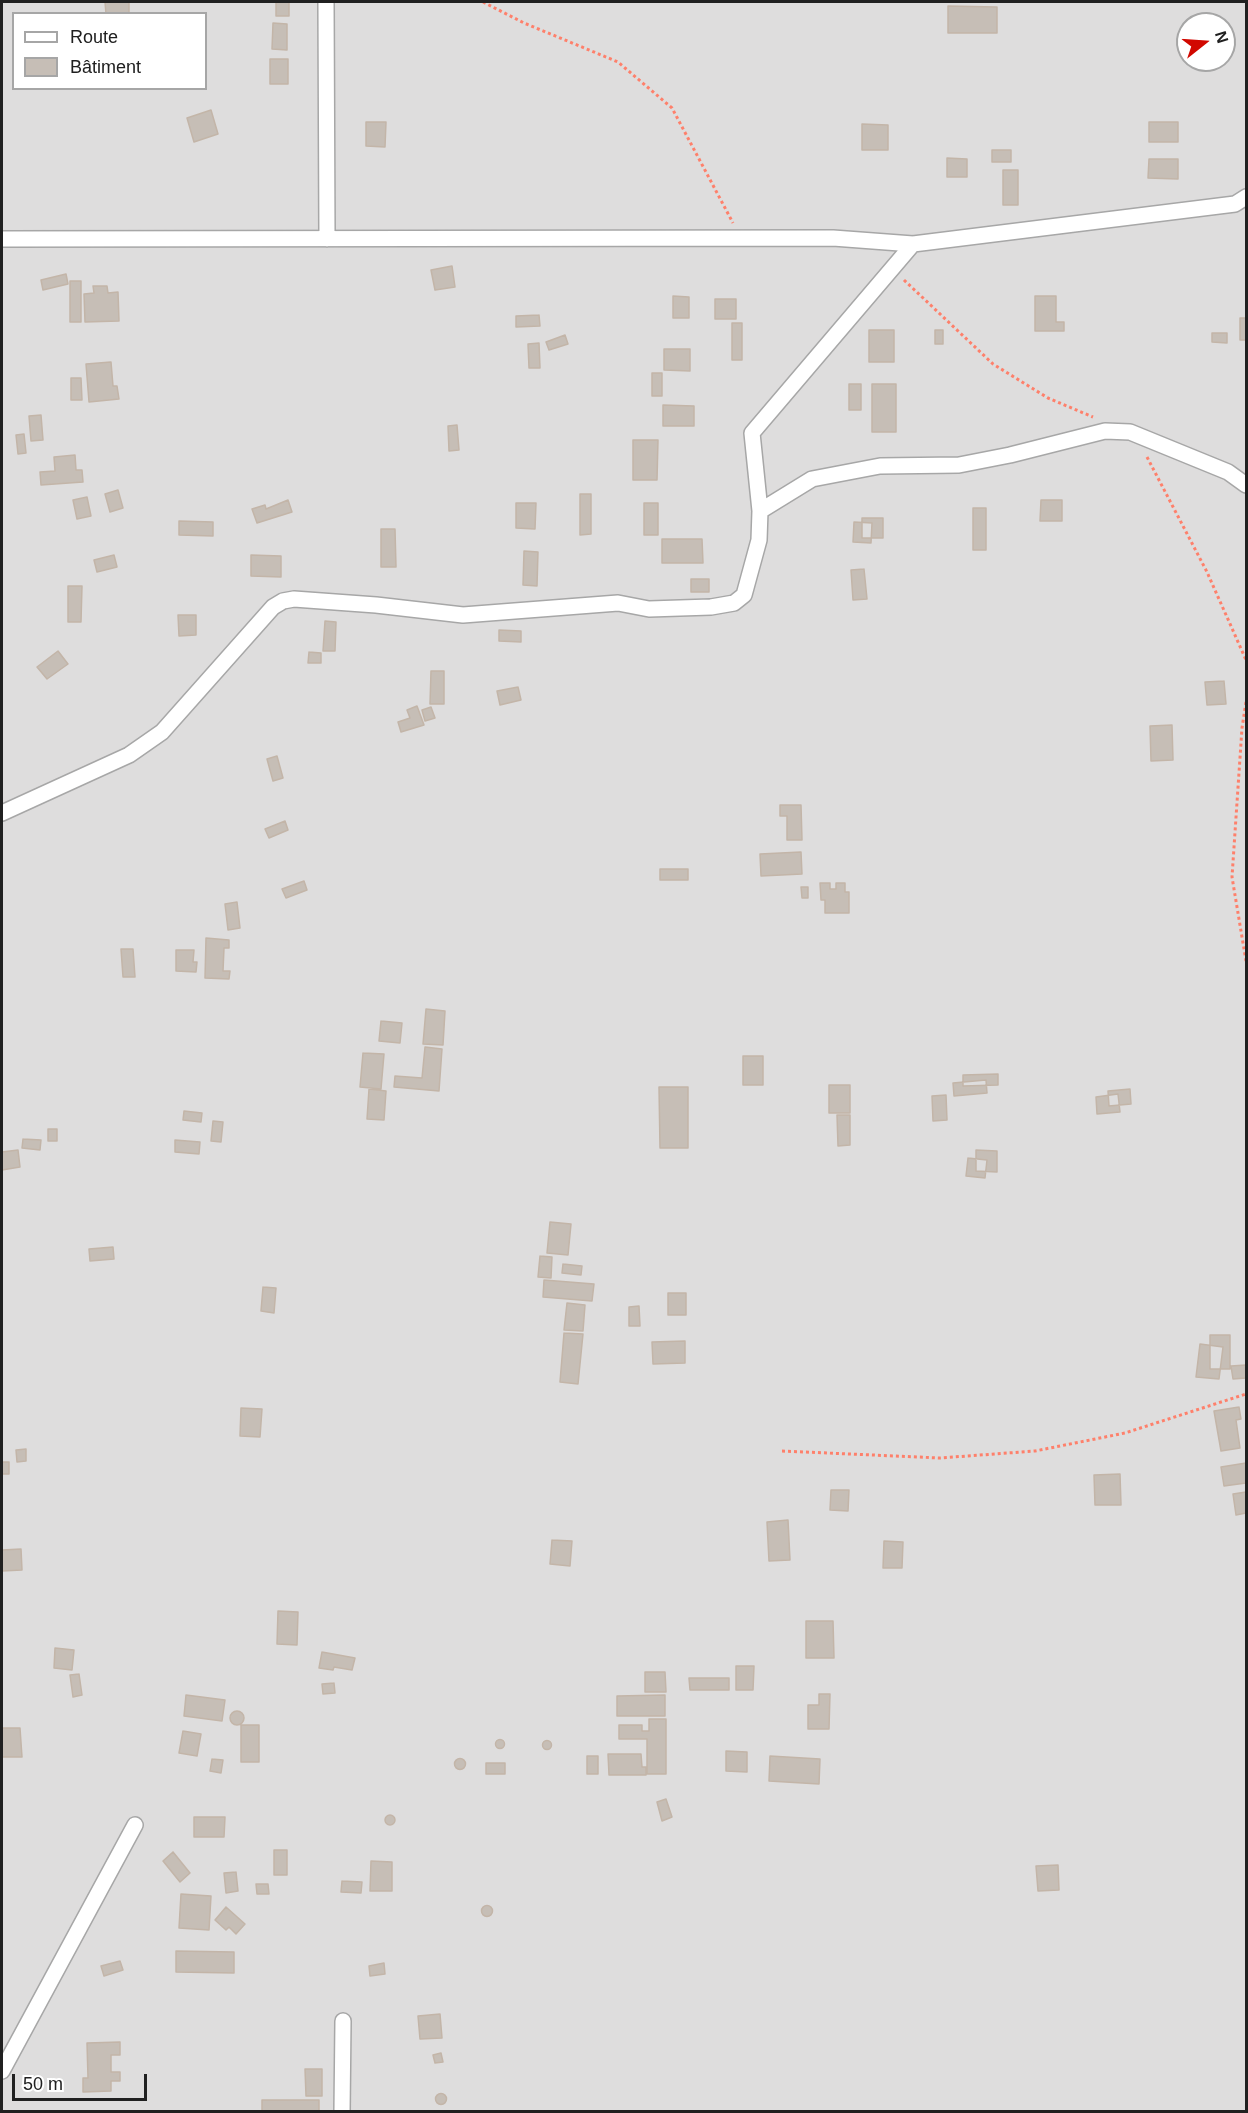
<!DOCTYPE html>
<html>
<head>
<meta charset="utf-8">
<style>
	body { margin:0 }
	#map { position:relative; width:1248px; height:2113px; overflow:hidden; background:#f1eee7; font-family:Helvetica,sans-serif }
	canvas { display:block }
	.frame { position:absolute; inset:0; border:3px solid #202020; pointer-events:none }
	.legend { position:absolute; left:12px; top:12px; width:195px; height:78px; box-sizing:border-box; background:#fff; border:2px solid #a6a6a6; margin:0; padding:8px 10px; list-style:none; font-size:18px; color:#202020 }
	.legend li { display:flex; align-items:center; gap:12px; height:30px }
	.legend b { width:30px; border:2px solid #a6a6a6 }
	.north { position:absolute; left:1176px; top:12px; width:60px; height:60px; box-sizing:border-box; background:#fff; border:2px solid #a6a6a6; border-radius:50%; rotate:73deg; font-size:16px; font-weight:700; line-height:24px; text-align:center; color:#202020 }
	.north::after { content:''; display:block; margin:auto; width:21px; height:27px; background:#d10800; clip-path:polygon(50% 0,100% 100%,50% 72%,0 100%) }
	.scale { position:absolute; left:12px; top:2074px; width:135px; height:27px; box-sizing:border-box; border:3px solid #202020; border-top:0; padding-left:8px; font-size:18px; line-height:21px; white-space:nowrap; color:#202020; -webkit-text-stroke:4px #fff; paint-order:stroke }
</style>
</head>
<body>
<div id="map">
<canvas width="1248" height="2113"></canvas>
<div class="frame"></div>
<ul class="legend">
<li><b style="height:8px;background:#fff"></b>Route</li>
<li><b style="height:16px;background:#c6beb6"></b>Bâtiment</li>
</ul>
<div class="north">N</div>
<div class="scale">50 m</div>
</div>
<script>
const g = document.querySelector('canvas').getContext('2d');
g.lineJoin = 'round';
function fillPath(path, color) {
  g.fillStyle = color;
  g.fill(path, 'evenodd');
}
function toPath(rows) {
  const path = new Path2D();
  for (const r of rows) {
    if (r.length === 3) {
      path.moveTo(r[0] + r[2], r[1]);
      path.arc(r[0], r[1], r[2], 0, 2 * Math.PI);
      continue;
    }
    path.moveTo(r[0], r[1]);
    for (let i = 2; i < r.length; i += 2) path.lineTo(r[i], r[i + 1]);
  }
  return path;
}
function stroke(path, color, width, dash) {
  g.strokeStyle = color;
  g.lineWidth = width;
  g.lineCap = dash ? 'butt' : 'round';
  g.setLineDash(dash || []);
  g.stroke(path);
}
fillPath(toPath([
	[2,2,1246,2,1246,2111,2,2111],
	[14,14,206,14,206,88,14,88],
	[1188,24,1224,24,1224,60,1188,60]
]), '#dedddd');
const building = toPath([
	[105,2,129,2,129,14,106,14,105,2],
	[276,2,289,2,289,16,276,16,276,2],
	[948,6,997,7,997,33,948,33,948,6],
	[273,23,287,24,287,50,272,49,273,23],
	[270,59,288,59,288,84,270,84,270,59],
	[211,110,218,134,194,142,187,118,211,110],
	[366,122,386,122,385,147,366,146,366,122],
	[1149,122,1178,122,1178,142,1149,142,1149,122],
	[862,124,888,125,888,150,862,150,862,124],
	[992,150,1011,150,1011,162,992,162,992,150],
	[947,158,967,159,967,177,947,177,947,158],
	[1149,159,1178,159,1178,179,1148,178,1149,159],
	[1003,170,1018,170,1018,205,1003,205,1003,170],
	[452,266,455,287,435,290,431,270,452,266],
	[66,274,68,284,43,290,41,280,66,274],
	[70,281,81,281,81,322,70,322,70,281],
	[93,286,107,286,108,293,118,292,119,321,85,322,84,294,94,293,93,286],
	[673,296,689,297,689,318,673,318,673,296],
	[1035,296,1056,296,1056,322,1064,322,1064,331,1035,331,1035,296],
	[715,299,736,299,736,319,715,319,715,299],
	[539,315,540,326,516,327,516,316,539,315],
	[1240,318,1246,318,1246,340,1240,340,1240,318],
	[732,323,742,323,742,360,732,360,732,323],
	[869,330,894,330,894,362,869,362,869,330],
	[935,330,943,330,943,344,935,344,935,330],
	[1212,333,1227,333,1227,343,1212,342,1212,333],
	[565,335,568,344,549,350,546,342,565,335],
	[539,343,540,368,529,368,528,344,539,343],
	[664,349,690,349,690,371,664,370,664,349],
	[111,362,113,386,117,386,119,399,89,402,86,364,111,362],
	[652,373,662,373,662,396,652,396,652,373],
	[71,378,81,378,82,400,71,400,71,378],
	[849,384,861,384,861,410,849,410,849,384],
	[872,384,896,384,896,432,872,432,872,384],
	[663,405,694,406,694,426,663,426,663,405],
	[41,415,43,440,31,441,29,416,41,415],
	[457,425,459,450,449,451,448,426,457,425],
	[24,434,26,453,18,454,16,435,24,434],
	[633,440,658,440,657,480,633,480,633,440],
	[75,455,76,470,82,470,83,482,41,485,40,472,55,471,54,457,75,455],
	[118,490,123,508,110,512,105,494,118,490],
	[580,494,591,494,591,534,580,535,580,494],
	[87,497,91,516,77,519,73,500,87,497],
	[288,500,292,512,257,523,252,509,265,505,266,509,288,500],
	[1041,500,1062,500,1062,521,1040,521,1041,500],
	[516,503,536,503,535,529,516,528,516,503],
	[644,503,658,503,658,535,644,535,644,503],
	[973,508,986,508,986,550,973,550,973,508],
	[862,518,883,518,883,538,862,538,862,518],
	[179,521,213,522,213,536,179,535,179,521],
	[854,522,872,523,871,543,853,542,854,522],
	[381,529,395,529,396,567,381,567,381,529],
	[662,539,702,539,703,563,662,563,662,539],
	[524,551,538,552,537,586,523,585,524,551],
	[114,555,117,567,97,572,94,560,114,555],
	[251,555,281,556,281,577,251,576,251,555],
	[864,569,867,599,853,600,851,570,864,569],
	[691,579,709,579,709,592,691,592,691,579],
	[68,586,82,586,81,622,68,622,68,586],
	[178,615,196,615,196,635,179,636,178,615],
	[325,621,336,622,335,651,323,651,325,621],
	[499,630,521,631,521,642,499,641,499,630],
	[58,651,68,664,47,679,37,667,58,651],
	[309,652,321,653,321,663,308,663,309,652],
	[431,671,444,671,444,704,430,704,431,671],
	[1224,681,1226,704,1207,705,1205,682,1224,681],
	[518,687,521,700,500,705,497,691,518,687],
	[417,706,424,725,401,732,398,722,410,718,407,710,417,706],
	[431,707,435,718,425,721,422,710,431,707],
	[1172,725,1173,760,1151,761,1150,726,1172,725],
	[277,756,283,778,273,781,267,759,277,756],
	[780,805,801,805,802,840,787,840,787,816,780,816,780,805],
	[285,821,288,830,269,838,265,829,285,821],
	[801,852,802,874,761,876,760,854,801,852],
	[660,869,688,869,688,880,660,880,660,869],
	[304,881,307,890,286,898,282,889,304,881],
	[820,883,830,883,830,889,836,889,836,883,845,883,845,892,849,892,849,913,825,913,825,900,821,900,820,883],
	[801,887,808,887,808,898,802,898,801,887],
	[237,902,240,928,228,930,225,904,237,902],
	[206,938,229,940,229,948,224,948,223,971,230,971,229,979,205,978,206,938],
	[121,949,133,949,135,977,123,977,121,949],
	[176,950,194,950,193,962,197,962,196,972,176,971,176,950],
	[426,1009,445,1011,443,1045,423,1044,426,1009],
	[381,1021,402,1023,400,1043,379,1041,381,1021],
	[425,1047,442,1049,439,1091,394,1087,395,1076,422,1078,425,1047],
	[363,1053,384,1054,381,1089,360,1087,363,1053],
	[743,1056,763,1056,763,1085,743,1085,743,1056],
	[998,1074,998,1085,963,1086,963,1075,998,1074],
	[986,1080,987,1093,954,1096,953,1083,986,1080],
	[829,1085,850,1085,850,1113,829,1113,829,1085],
	[659,1087,688,1087,688,1148,660,1148,659,1087],
	[369,1089,386,1091,384,1120,367,1119,369,1089],
	[1130,1089,1131,1104,1109,1106,1108,1091,1130,1089],
	[1118,1094,1120,1112,1097,1114,1096,1097,1118,1094],
	[946,1095,947,1120,933,1121,932,1096,946,1095],
	[184,1111,202,1113,201,1122,183,1120,184,1111],
	[837,1115,850,1115,850,1145,838,1146,837,1115],
	[213,1121,223,1122,221,1142,211,1141,213,1121],
	[48,1129,57,1129,57,1141,48,1141,48,1129],
	[23,1139,41,1140,40,1150,22,1148,23,1139],
	[175,1140,200,1142,199,1154,175,1152,175,1140],
	[18,1150,20,1167,2,1170,2,1152,18,1150],
	[976,1150,997,1151,997,1172,976,1171,976,1150],
	[968,1158,987,1160,985,1178,966,1176,968,1158],
	[550,1222,571,1224,568,1255,547,1253,550,1222],
	[113,1247,114,1259,90,1261,89,1249,113,1247],
	[540,1256,552,1257,551,1278,538,1277,540,1256],
	[563,1264,582,1266,581,1275,562,1273,563,1264],
	[544,1280,594,1284,592,1301,543,1297,544,1280],
	[263,1287,276,1288,274,1313,261,1311,263,1287],
	[668,1293,686,1293,686,1315,668,1315,668,1293],
	[567,1303,585,1305,583,1331,564,1330,567,1303],
	[639,1306,640,1326,629,1326,629,1307,639,1306],
	[564,1333,583,1334,578,1384,560,1382,564,1333],
	[1210,1335,1230,1335,1230,1369,1210,1369,1210,1335],
	[685,1341,685,1363,653,1364,652,1342,685,1341],
	[1200,1344,1223,1347,1219,1379,1196,1377,1200,1344],
	[1246,1365,1246,1378,1233,1379,1231,1366,1246,1365],
	[1239,1407,1241,1419,1236,1420,1240,1448,1221,1451,1214,1411,1239,1407],
	[241,1408,262,1409,260,1437,240,1436,241,1408],
	[26,1449,26,1461,17,1462,16,1450,26,1449],
	[2,1462,9,1462,9,1474,2,1474,2,1462],
	[1246,1463,1246,1483,1224,1486,1221,1467,1246,1463],
	[1120,1474,1121,1505,1095,1505,1094,1475,1120,1474],
	[831,1490,849,1490,848,1511,830,1510,831,1490],
	[1246,1492,1246,1513,1236,1515,1233,1494,1246,1492],
	[788,1520,790,1560,769,1561,767,1522,788,1520],
	[552,1540,572,1541,570,1566,550,1564,552,1540],
	[884,1541,903,1542,902,1568,883,1568,884,1541],
	[21,1549,22,1570,2,1571,2,1550,21,1549],
	[278,1611,298,1612,297,1645,277,1644,278,1611],
	[806,1621,833,1621,834,1658,806,1658,806,1621],
	[55,1648,74,1650,72,1670,54,1668,55,1648],
	[322,1652,355,1658,352,1670,334,1667,333,1670,319,1668,322,1652],
	[736,1666,754,1666,753,1690,736,1690,736,1666],
	[645,1672,665,1672,666,1692,645,1692,645,1672],
	[79,1674,82,1695,73,1697,70,1675,79,1674],
	[689,1678,729,1678,729,1690,690,1690,689,1678],
	[334,1683,335,1693,323,1694,322,1684,334,1683],
	[819,1694,830,1694,829,1729,808,1729,808,1705,819,1705,819,1694],
	[186,1695,225,1700,222,1721,184,1716,186,1695],
	[665,1695,665,1716,617,1716,617,1696,665,1695],
	[237,1718,7],
	[649,1719,666,1719,666,1774,647,1774,647,1739,619,1739,619,1725,642,1725,642,1731,649,1731,649,1719],
	[241,1725,259,1725,259,1762,241,1762,241,1725],
	[2,1728,20,1728,22,1757,2,1757,2,1728],
	[183,1731,201,1734,197,1756,179,1753,183,1731],
	[500,1744,4.5],
	[547,1745,4.5],
	[726,1751,747,1752,747,1772,726,1771,726,1751],
	[608,1754,641,1754,642,1767,646,1767,646,1775,609,1775,608,1754],
	[587,1756,598,1756,598,1774,587,1774,587,1756],
	[770,1756,820,1759,819,1784,769,1781,770,1756],
	[460,1764,5.5],
	[212,1759,223,1760,221,1773,210,1771,212,1759],
	[486,1763,505,1763,505,1774,486,1774,486,1763],
	[666,1799,672,1817,662,1821,657,1802,666,1799],
	[390,1820,5],
	[194,1817,225,1817,224,1837,194,1837,194,1817],
	[274,1850,287,1850,287,1875,274,1875,274,1850],
	[173,1852,190,1873,180,1882,163,1861,173,1852],
	[371,1861,392,1862,392,1891,370,1891,371,1861],
	[1058,1865,1059,1890,1038,1891,1036,1866,1058,1865],
	[236,1872,238,1891,226,1893,224,1873,236,1872],
	[342,1881,362,1882,361,1893,341,1892,342,1881],
	[256,1884,268,1884,269,1894,257,1894,256,1884],
	[181,1894,211,1896,209,1930,179,1928,181,1894],
	[487,1911,5.5],
	[226,1907,245,1924,236,1934,229,1927,226,1930,215,1920,226,1907],
	[176,1951,234,1952,234,1973,176,1972,176,1951],
	[120,1961,123,1970,104,1976,101,1966,120,1961],
	[384,1963,385,1974,370,1976,369,1966,384,1963],
	[440,2014,442,2038,420,2039,418,2016,440,2014],
	[120,2042,120,2055,111,2055,111,2072,120,2072,120,2081,111,2081,111,2091,83,2092,83,2078,88,2078,87,2043,120,2042],
	[441,2053,443,2062,435,2063,433,2055,441,2053],
	[305,2069,322,2069,322,2096,306,2096,305,2069],
	[441,2099,5.5],
	[262,2100,319,2100,319,2112,262,2112,262,2100]
]);
fillPath(building, '#c6beb6');
stroke(building, '#c3b5a8', 1.5);
const minor = toPath([
	[326,2,327,239],
	[2,239,833,238,913,244],
	[760,511,812,479,880,466,959,465,1010,455,1105,431,1130,432,1228,472,1246,485],
	[2,813,129,755,162,732,273,607,283,601,294,599,376,605,463,615,618,603,649,609,711,607,734,603,744,595,759,540,760,511,752,433,913,244,1235,204,1246,197],
	[2,2071,135,1825],
	[342,2112,343,2021]
]);
stroke(minor, '#a7a7a7', 18);
stroke(toPath([
	[483,2,524,23,618,62,672,108,733,223],
	[904,280,993,364,1048,398,1093,417],
	[1147,457,1207,572,1246,660],
	[1246,702,1242,728,1232,877,1246,961],
	[782,1451,940,1458,1035,1451,1125,1433,1246,1394]
]), '#fe806b', 3, [3, 3]);
stroke(minor, '#fff', 15);
</script>
</body>
</html>
